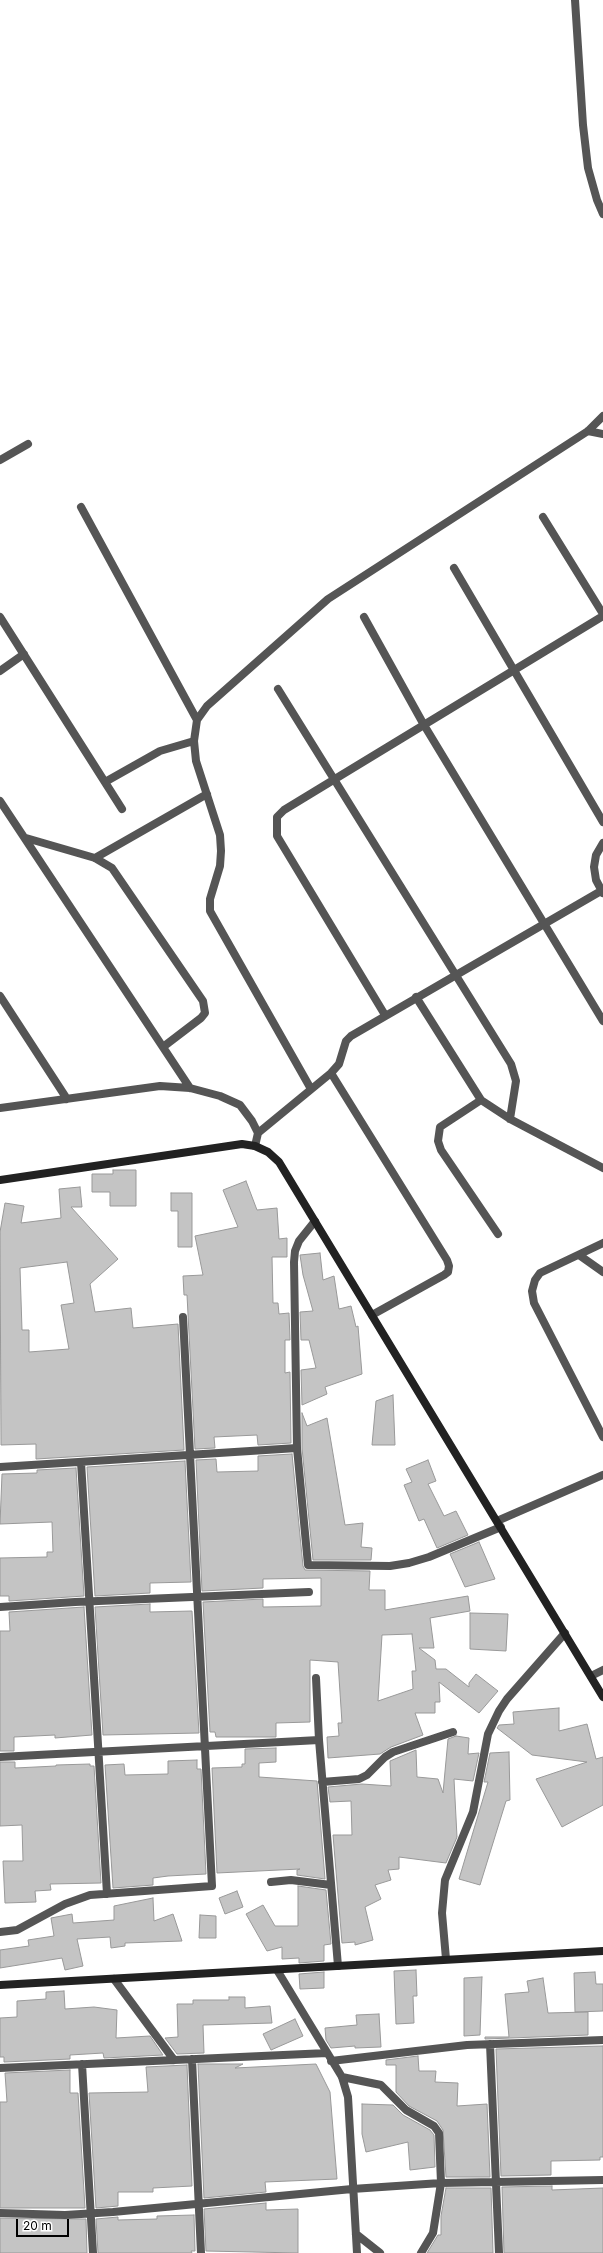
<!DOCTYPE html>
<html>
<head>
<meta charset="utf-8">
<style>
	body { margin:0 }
	#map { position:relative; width:603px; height:2253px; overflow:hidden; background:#fff; font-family:Inter,sans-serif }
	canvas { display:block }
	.scale { position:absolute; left:16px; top:2219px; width:53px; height:18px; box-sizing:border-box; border:2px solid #000; border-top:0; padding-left:5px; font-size:12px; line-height:14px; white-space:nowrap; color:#000; -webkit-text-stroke:3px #fff; paint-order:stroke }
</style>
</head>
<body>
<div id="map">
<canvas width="603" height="2253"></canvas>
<div class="scale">20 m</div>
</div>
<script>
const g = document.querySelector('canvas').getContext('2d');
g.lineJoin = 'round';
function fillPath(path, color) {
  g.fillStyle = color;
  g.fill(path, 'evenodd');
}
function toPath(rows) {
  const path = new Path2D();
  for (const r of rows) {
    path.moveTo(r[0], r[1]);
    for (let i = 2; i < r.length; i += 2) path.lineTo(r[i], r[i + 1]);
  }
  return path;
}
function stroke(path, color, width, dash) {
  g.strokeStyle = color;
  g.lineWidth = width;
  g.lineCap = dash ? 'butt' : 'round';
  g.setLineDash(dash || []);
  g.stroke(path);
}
const building = toPath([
	[113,1170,136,1170,136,1206,110,1206,110,1192,92,1192,92,1174,113,1174,113,1170],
	[246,1181,257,1210,277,1208,279,1239,287,1238,287,1257,272,1257,273,1303,278,1303,279,1314,289,1313,290,1340,285,1340,285,1373,290,1372,291,1443,258,1445,257,1435,214,1437,215,1448,195,1449,187,1295,184,1295,183,1276,203,1275,195,1236,238,1227,223,1190,246,1181],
	[80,1187,82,1207,71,1207,118,1259,90,1284,95,1312,131,1308,133,1328,178,1324,184,1450,36,1459,36,1444,1,1445,0,1232,5,1203,24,1206,21,1223,61,1218,59,1189,80,1187],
	[67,1262,74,1303,61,1305,69,1349,29,1352,29,1330,22,1330,20,1268,67,1262],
	[171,1193,192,1193,192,1247,178,1247,178,1211,171,1211,171,1193],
	[320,1253,323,1280,334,1276,339,1309,351,1306,356,1327,358,1326,362,1374,325,1387,327,1394,302,1405,301,1370,316,1368,309,1340,301,1340,300,1312,313,1311,303,1275,300,1255,320,1253],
	[393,1395,395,1445,372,1445,376,1401,393,1395],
	[302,1413,307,1426,327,1418,345,1525,363,1523,361,1547,372,1548,371,1560,313,1560,302,1448,302,1413],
	[292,1454,303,1566,305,1570,370,1571,369,1590,385,1590,385,1610,468,1596,470,1611,430,1618,434,1648,419,1648,435,1660,436,1669,446,1669,469,1687,469,1683,476,1674,498,1691,479,1713,439,1682,440,1702,435,1702,435,1713,415,1713,423,1735,391,1747,380,1754,328,1758,327,1737,339,1736,338,1723,342,1723,338,1662,310,1660,310,1722,276,1723,276,1737,216,1737,215,1732,210,1732,203,1602,263,1599,263,1607,321,1606,321,1578,263,1579,263,1588,202,1591,196,1460,216,1459,217,1472,258,1471,258,1456,292,1454],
	[412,1634,416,1671,412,1671,413,1689,378,1701,382,1635,412,1634],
	[428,1460,436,1481,428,1484,444,1516,456,1511,468,1535,437,1548,424,1519,419,1521,404,1485,412,1482,406,1469,428,1460],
	[185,1461,191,1582,150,1583,150,1593,95,1596,87,1467,185,1461],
	[76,1468,84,1596,9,1601,9,1596,0,1596,0,1558,47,1557,47,1552,53,1552,52,1522,0,1524,2,1474,37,1473,37,1470,76,1468],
	[479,1542,495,1579,465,1587,450,1554,479,1542],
	[150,1604,150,1612,192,1611,199,1733,103,1735,95,1607,150,1604],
	[84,1607,92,1735,55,1738,55,1735,14,1737,14,1751,0,1751,0,1631,10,1631,9,1612,84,1607],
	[470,1613,508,1614,506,1651,470,1649,470,1613],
	[559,1708,559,1731,587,1724,596,1759,603,1757,603,1805,562,1827,536,1779,587,1762,532,1755,497,1728,499,1725,514,1724,513,1712,559,1708],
	[456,1736,469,1738,468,1754,479,1753,473,1781,454,1779,457,1837,446,1863,399,1857,399,1869,388,1870,391,1880,375,1885,381,1899,365,1907,373,1940,355,1945,355,1942,342,1943,333,1835,352,1835,351,1801,330,1802,328,1787,362,1784,391,1786,390,1761,416,1750,417,1777,438,1779,443,1793,448,1739,456,1736],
	[276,1748,276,1762,259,1763,259,1777,317,1781,325,1879,297,1875,297,1870,300,1869,217,1873,212,1768,242,1767,242,1764,245,1764,245,1749,276,1748],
	[509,1752,510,1800,506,1801,480,1885,459,1879,488,1782,484,1782,490,1753,509,1752],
	[197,1760,197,1769,201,1769,206,1874,168,1876,153,1878,153,1885,113,1888,105,1765,124,1764,125,1775,168,1774,168,1761,197,1760],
	[0,1762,15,1762,15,1768,56,1766,56,1765,90,1764,90,1766,94,1766,101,1883,50,1884,51,1890,35,1891,36,1902,5,1903,3,1861,23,1861,22,1825,0,1826,0,1762],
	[298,1886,326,1890,331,1944,324,1945,324,1961,299,1963,299,1958,282,1959,282,1947,267,1951,246,1914,263,1905,275,1926,298,1926,298,1886],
	[237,1891,243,1907,225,1914,219,1898,237,1891],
	[153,1898,154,1921,173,1914,182,1941,125,1943,125,1946,111,1948,110,1937,77,1939,83,1966,65,1970,62,1958,0,1968,0,1950,29,1946,28,1940,54,1936,51,1918,72,1914,73,1923,114,1920,114,1906,153,1898],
	[200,1915,216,1916,216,1938,199,1938,200,1915],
	[416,1970,417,1996,413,1996,414,2023,396,2024,394,1971,416,1970],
	[324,1972,324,1988,300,1989,299,1974,324,1972],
	[595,1972,596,1984,603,1984,603,2011,575,2012,574,1973,595,1972],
	[482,1977,480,2035,464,2036,464,1978,482,1977],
	[543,1978,548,2013,588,2012,588,2035,485,2039,485,2037,509,2037,505,1994,529,1992,527,1981,543,1978],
	[64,1991,65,2009,94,2007,117,2010,116,2038,150,2036,163,2055,104,2058,103,2053,70,2055,70,2059,4,2062,4,2057,0,2057,0,2018,17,2017,17,2001,46,1999,46,1992,64,1991],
	[229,1997,245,1997,245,2008,270,2006,272,2023,203,2025,204,2053,177,2054,165,2038,178,2037,177,2004,193,2004,193,2000,229,2000,229,1997],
	[379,2014,381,2047,355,2048,355,2046,331,2048,326,2040,325,2028,357,2025,356,2015,379,2014],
	[295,2019,303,2036,271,2050,263,2034,295,2019],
	[603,2046,603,2157,600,2157,600,2160,551,2161,551,2175,501,2176,496,2049,603,2046],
	[418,2056,419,2071,436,2071,435,2082,458,2083,457,2106,487,2104,490,2177,446,2177,443,2130,437,2121,409,2106,396,2092,396,2065,386,2065,386,2060,418,2056],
	[198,2064,243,2064,235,2068,316,2064,330,2092,337,2179,265,2182,266,2192,204,2198,198,2064],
	[187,2065,192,2186,153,2188,153,2192,118,2192,118,2206,96,2208,89,2093,148,2092,146,2067,187,2065],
	[70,2070,70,2093,78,2093,85,2208,0,2208,0,2102,7,2102,5,2073,70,2070],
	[362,2104,393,2105,403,2115,430,2130,434,2135,435,2167,410,2170,408,2142,366,2152,362,2134,362,2104],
	[552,2186,552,2190,603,2188,603,2253,504,2253,502,2187,552,2186],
	[446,2188,491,2188,493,2253,427,2253,438,2235,441,2235,441,2216,446,2188],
	[266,2203,266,2210,298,2209,298,2253,206,2251,204,2209,266,2203],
	[194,2215,195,2251,191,2251,192,2253,98,2253,96,2219,118,2217,118,2220,157,2219,157,2216,194,2215],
	[0,2218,86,2219,87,2253,0,2253,0,2218]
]);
fillPath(building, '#c4c4c4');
stroke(building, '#999', 1);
stroke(toPath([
	[575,0,583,125,588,168,597,200,603,214],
	[588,431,603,434],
	[0,460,28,444],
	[81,507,197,720],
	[543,517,603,614],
	[454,568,603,822],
	[0,617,122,809],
	[364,617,424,725,603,1021],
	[0,671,24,654],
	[278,689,511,1064,516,1081,510,1119],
	[105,782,160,751,194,741],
	[0,801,190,1088],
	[26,838,95,858,112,868,203,1001,205,1013,201,1018,163,1047],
	[603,843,596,855,594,867,596,880,603,893],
	[95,858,207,794],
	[0,996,67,1099],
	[416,997,481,1100,510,1119,603,1168],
	[385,1015,277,836,277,817,284,810,603,616],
	[331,1073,447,1260,449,1266,448,1272,444,1275,372,1315],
	[311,1089,210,911,210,899,220,866,221,851,220,835,196,761,194,741,197,720,207,706,328,599,588,431,603,416],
	[481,1100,440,1127,438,1141,441,1150,498,1234],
	[0,1108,160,1086,190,1088,220,1096,240,1105,252,1121,258,1133,255,1146],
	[258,1133,331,1073,339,1064,346,1041,351,1036,601,891],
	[315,1221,299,1241,295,1251,294,1262,297,1448,308,1565,390,1566,409,1563,429,1557,501,1527],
	[603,1243,540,1273,535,1280,532,1291,534,1303,603,1437],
	[579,1255,603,1272],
	[81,1462,107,1894],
	[0,1467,297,1448],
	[497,1521,603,1475],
	[0,1607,75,1602,309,1592],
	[591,1676,603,1670],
	[316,1678,319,1740,338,1966],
	[0,1757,319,1740],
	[322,1782,359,1779,367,1775,385,1757,393,1752,453,1732],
	[271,1882,291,1880,331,1885],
	[0,1932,17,1930,65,1904,90,1895,212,1886,183,1317],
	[446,1959,442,1913,445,1880,473,1812,488,1734,499,1711,507,1699,565,1633],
	[277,1970,342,2077,348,2097,357,2253],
	[114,1979,174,2060],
	[490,2044,499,2253],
	[192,2059,201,2253],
	[331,2061,467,2045,603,2040],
	[82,2064,93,2253],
	[0,2068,327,2053],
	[342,2077,381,2085,406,2110,434,2126,439,2133,441,2183,433,2233,421,2253],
	[0,2213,65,2215,113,2212,352,2189,441,2183,603,2180],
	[356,2234,380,2253]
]), '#555', 8);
stroke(toPath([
	[0,1180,242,1144,255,1146,268,1152,279,1162,603,1697],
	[0,1985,603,1951]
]), '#222', 8);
</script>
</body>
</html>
